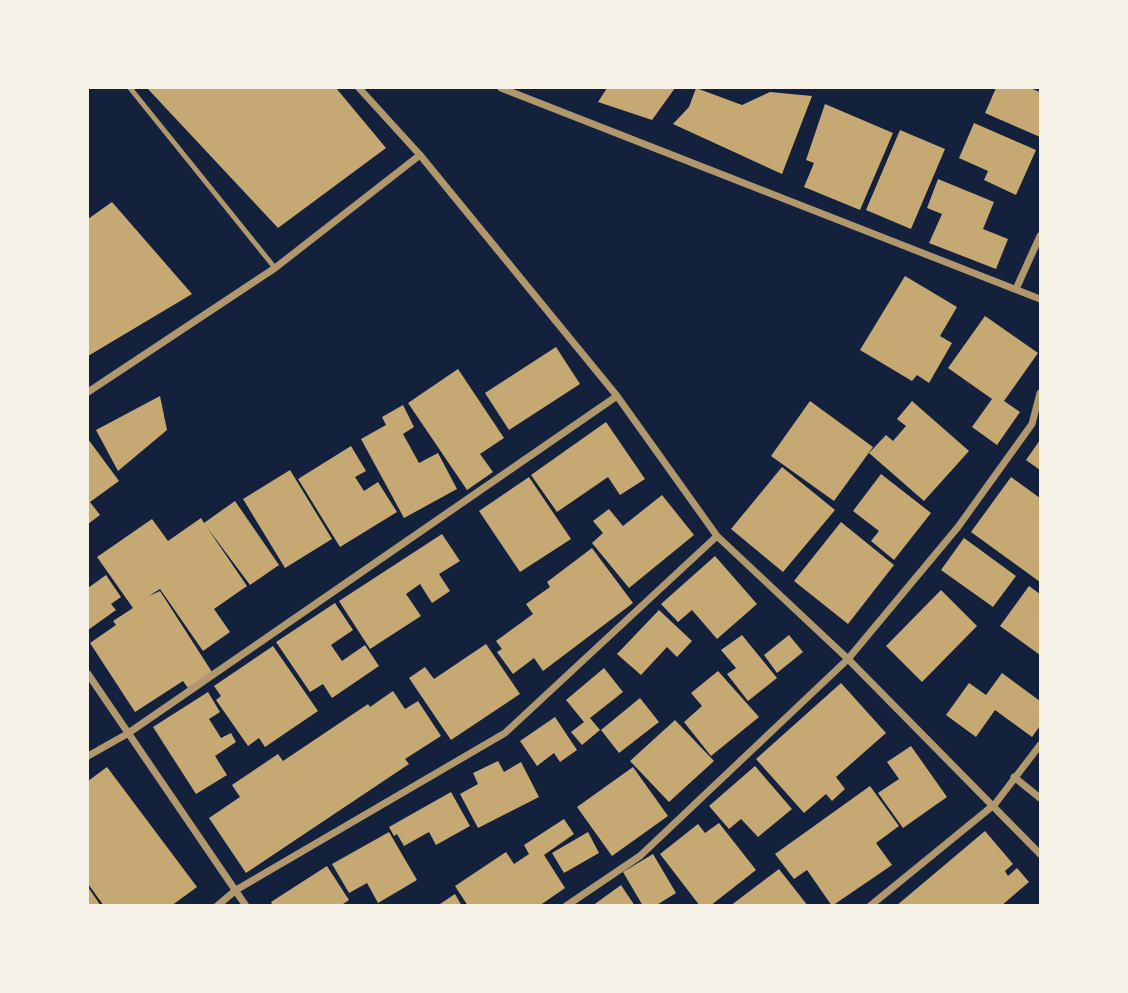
<!DOCTYPE html>
<html>
<head>
<meta charset="utf-8">
<style>
	body { margin:0 }
	#map { position:relative; width:1128px; height:993px; overflow:hidden; background:#14213d; font-family:"Alegreya Sans",sans-serif }
	canvas { display:block }
	.frame { position:absolute; inset:0; border:89px solid #f6f1e7; pointer-events:none }
</style>
</head>
<body>
<div id="map">
<canvas width="1128" height="993"></canvas>
<div class="frame"></div>
</div>
<script>
const g = document.querySelector('canvas').getContext('2d');
g.lineJoin = 'round';
function fillPath(path, color) {
  g.fillStyle = color;
  g.fill(path, 'evenodd');
}
function toPath(rows) {
  const path = new Path2D();
  for (const r of rows) {
    path.moveTo(r[0], r[1]);
    for (let i = 2; i < r.length; i += 2) path.lineTo(r[i], r[i + 1]);
  }
  return path;
}
function stroke(path, color, width, dash) {
  g.strokeStyle = color;
  g.lineWidth = width;
  g.lineCap = dash ? 'butt' : 'round';
  g.setLineDash(dash || []);
  g.stroke(path);
}
fillPath(toPath([
	[147,88,336,88,386,148,278,228],
	[607,88,675,88,652,120,598,102],
	[696,88,742,105,770,92,812,96,782,174,673,124,689,107],
	[996,88,1030,88,1040,92,1040,137,985,113],
	[825,104,893,133,860,210,804,187,814,163,806,160],
	[974,123,1036,150,1016,195,984,180,988,171,959,158],
	[900,130,945,149,911,229,866,210],
	[938,179,994,202,983,229,1008,239,996,269,929,243,942,214,927,208],
	[112,202,192,294,88,356,88,219],
	[905,276,957,307,940,336,952,343,929,383,917,375,912,381,860,350],
	[985,316,1038,353,1004,401,1020,412,997,445,972,427,992,399,948,368],
	[556,347,580,384,509,430,485,393],
	[458,369,504,438,480,454,493,472,467,490,408,403],
	[160,396,167,430,118,471,96,430],
	[810,401,873,447,834,501,771,456],
	[912,401,969,451,924,501,869,453,886,435,893,441,906,426,897,419],
	[403,405,414,427,403,434,419,463,438,453,457,489,404,518,361,439,386,425,382,417],
	[606,422,645,479,620,495,608,477,557,512,531,475],
	[88,439,119,481,90,502,100,515,88,524],
	[1040,440,1040,470,1026,460],
	[351,446,366,471,355,477,364,491,378,482,397,512,340,547,298,479],
	[782,467,835,510,783,572,731,529],
	[290,470,332,539,285,568,243,499],
	[881,474,931,513,894,560,871,541,879,531,853,511],
	[529,477,571,539,520,572,479,511],
	[1011,477,1040,498,1040,582,971,532],
	[662,495,694,535,629,588,592,543,603,533,593,521,609,509,623,526],
	[235,501,279,565,250,585,206,526,247,586,214,609,230,632,203,651,160,589,149,596,160,591,212,672,188,688,183,681,135,712,90,643,116,625,113,621,133,608,97,557,152,519,168,541,201,518,204,523],
	[841,522,894,565,848,624,794,581],
	[442,534,460,561,439,574,450,591,432,603,420,584,406,594,421,616,370,649,339,601],
	[964,538,1016,576,993,607,941,570],
	[592,548,633,603,543,671,534,658,513,674,497,652,502,649,496,641,533,614,526,604,550,587,547,582],
	[715,556,757,604,717,639,692,610,678,622,661,604],
	[106,575,121,597,111,604,116,610,88,630,88,588],
	[1029,586,1040,594,1040,655,1000,626],
	[941,590,977,626,922,682,886,646],
	[335,603,353,630,331,645,342,661,365,645,379,666,332,698,323,684,310,692,276,642],
	[659,610,692,641,677,657,667,647,641,675,617,654],
	[742,635,777,678,748,701,727,674,736,668,721,650],
	[789,635,803,652,777,673,764,655],
	[486,644,520,694,451,740,409,678,425,667,434,679],
	[273,646,318,711,265,747,259,738,248,746,216,700,221,696,214,686],
	[604,668,623,692,590,718,600,730,582,745,571,732,584,722,566,700],
	[718,671,759,717,711,756,684,722,702,706,691,693],
	[1002,673,1040,701,1040,726,1032,737,995,710,976,737,946,715,969,683,986,695],
	[841,683,886,733,836,777,845,789,832,801,826,794,804,813,756,759],
	[393,691,405,709,418,701,441,736,405,759,409,764,246,873,209,818,240,797,232,785,278,754,283,761,368,704,370,707],
	[208,692,220,712,209,719,221,738,231,733,236,742,215,756,227,775,196,794,153,727],
	[640,698,659,722,619,753,601,730],
	[555,717,577,750,560,762,554,753,537,766,520,741],
	[675,720,714,761,669,802,630,761],
	[911,746,947,797,903,828,878,793,899,779,887,762],
	[498,761,504,772,521,762,539,797,478,828,460,794,478,784,473,773],
	[755,766,792,809,758,837,741,819,729,829,709,806],
	[107,767,197,887,171,906,104,906,88,884,88,781],
	[633,767,668,816,612,856,577,807],
	[870,786,899,826,876,843,892,865,832,906,807,870,794,879,775,854],
	[451,792,470,826,436,845,429,832,404,846,397,834,394,836,389,827],
	[564,819,574,834,544,855,565,888,539,906,468,906,455,886,506,852,514,864,529,854,524,845],
	[719,823,756,870,710,906,700,906,660,854,698,824,705,833],
	[985,831,1013,864,1005,871,1008,876,1017,868,1029,882,1001,906,896,906],
	[389,832,417,880,378,903,367,883,349,893,332,864],
	[588,832,599,853,564,873,552,853],
	[653,854,676,893,655,906,643,906,623,872],
	[327,866,349,900,340,906,273,906,271,902],
	[779,869,808,906,730,906],
	[621,885,635,906,592,906],
	[88,887,101,906,88,906],
	[455,894,462,906,437,906]
]), '#c6a872');
stroke(toPath([
	[130,88,275,268]
]), '#b1986c', 5);
stroke(toPath([
	[359,88,420,155,617,396,717,536,848,659,1040,854],
	[501,88,1040,299],
	[1016,289,1040,236],
	[88,392,275,268,420,155],
	[88,674,246,906],
	[88,756,127,734,617,396],
	[1014,777,1040,798],
	[217,906,236,890,505,733,717,536],
	[566,906,640,856,848,659,958,527,1032,424,1040,393],
	[870,906,995,804,1040,745]
]), '#b1986c', 7);
</script>
</body>
</html>
